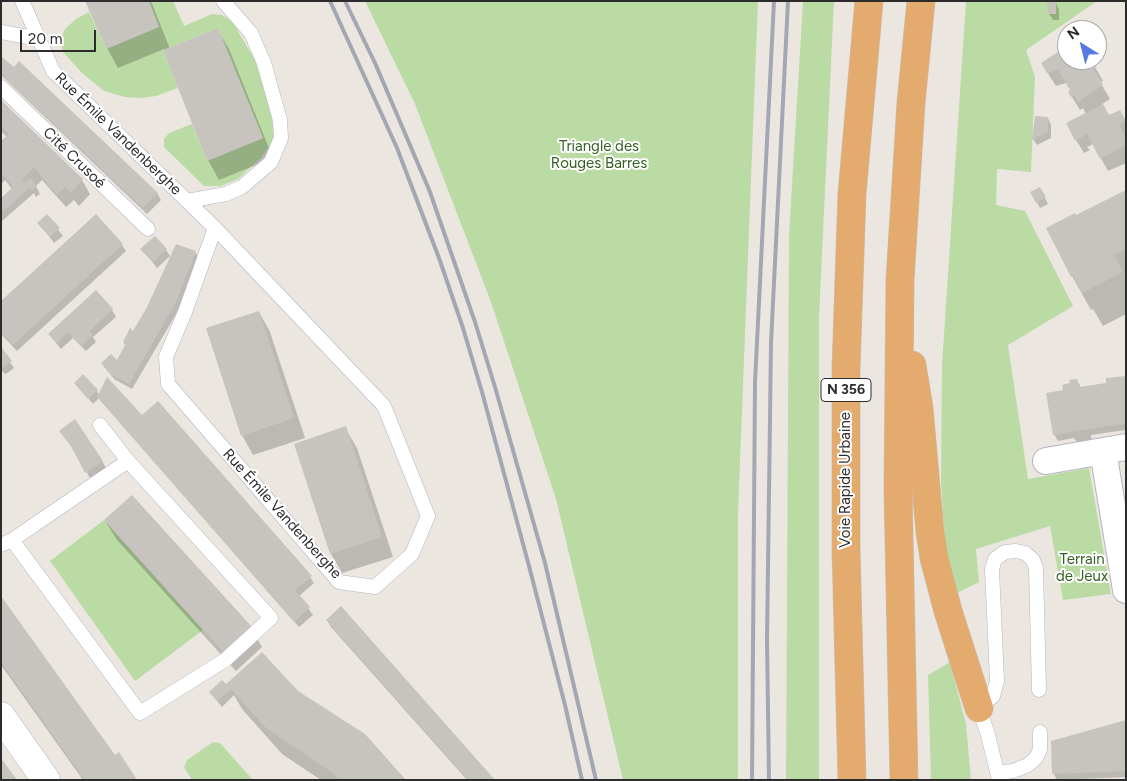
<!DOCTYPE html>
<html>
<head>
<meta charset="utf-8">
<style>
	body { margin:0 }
	#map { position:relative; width:1127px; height:781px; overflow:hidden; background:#ece6e0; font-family:Figtree,sans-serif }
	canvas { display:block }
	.frame { position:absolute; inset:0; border:2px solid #2c2c2c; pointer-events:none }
	.north { position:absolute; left:1057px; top:20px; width:50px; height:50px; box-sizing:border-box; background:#fff; border:1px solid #ababab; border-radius:50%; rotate:324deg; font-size:14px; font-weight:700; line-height:20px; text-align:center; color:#2c2c2c }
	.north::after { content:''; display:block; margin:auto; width:18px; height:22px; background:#557ae3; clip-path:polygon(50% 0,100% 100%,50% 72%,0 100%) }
	.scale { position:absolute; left:20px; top:30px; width:76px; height:22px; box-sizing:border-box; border:2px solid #2c2c2c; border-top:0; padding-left:6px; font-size:15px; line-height:18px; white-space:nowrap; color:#2c2c2c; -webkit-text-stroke:4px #fff; paint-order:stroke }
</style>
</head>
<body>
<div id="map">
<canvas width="1127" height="781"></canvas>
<div class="frame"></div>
<div class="north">N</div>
<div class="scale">20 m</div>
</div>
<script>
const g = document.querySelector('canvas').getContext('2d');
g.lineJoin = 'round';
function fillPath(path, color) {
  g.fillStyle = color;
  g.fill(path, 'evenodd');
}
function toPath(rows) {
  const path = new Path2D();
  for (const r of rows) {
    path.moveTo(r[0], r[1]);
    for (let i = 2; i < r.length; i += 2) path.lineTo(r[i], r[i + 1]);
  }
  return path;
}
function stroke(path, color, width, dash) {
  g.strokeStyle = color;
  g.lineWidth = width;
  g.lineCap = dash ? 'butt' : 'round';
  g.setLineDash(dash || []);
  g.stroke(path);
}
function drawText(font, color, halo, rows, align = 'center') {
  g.font = font + ' Figtree,sans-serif';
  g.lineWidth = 4;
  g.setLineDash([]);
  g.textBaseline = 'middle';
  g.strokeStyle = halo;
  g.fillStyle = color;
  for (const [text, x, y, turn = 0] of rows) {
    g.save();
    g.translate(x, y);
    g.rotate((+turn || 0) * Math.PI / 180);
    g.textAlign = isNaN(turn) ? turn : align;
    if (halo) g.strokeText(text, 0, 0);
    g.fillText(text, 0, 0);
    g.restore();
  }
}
fillPath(toPath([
	[149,1,173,1,184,26,212,14,222,15,232,21,255,60,271,112,274,135,271,144,260,159,238,179,221,186,204,186,164,147,164,139,169,133,192,124,207,161,263,138,218,28,163,50,178,88,156,96,141,98,125,97,104,91,82,73,63,52,60,40,65,29,76,19,89,12,106,49,159,27],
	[365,1,758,1,738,512,738,780,623,780,556,499,491,302,415,104],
	[803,1,834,1,819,317,819,780,786,780,789,235],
	[966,1,1097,1,1026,50,1035,77,1031,172,997,169,996,205,1025,211,1073,306,1008,345,1028,479,1089,468,1111,594,1063,600,1050,526,976,549,979,582,955,594,945,554,941,480,942,365],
	[104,520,203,630,135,681,50,561],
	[950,662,966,724,971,780,931,780,928,675],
	[213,742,220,743,253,780,192,780,184,767,187,760]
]), '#bbdba4');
fillPath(toPath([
	[86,1,151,1,170,49,218,30,229,49,273,158,219,180,208,160,164,49,118,68,107,48],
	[1056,3,1059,10,1059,20,1053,20,1049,14],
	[1067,47,1067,60,1091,60,1103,81,1100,82,1110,99,1102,104,1109,116,1120,111,1126,122,1126,163,1108,171,1093,144,1087,147,1090,150,1084,153,1076,140,1086,114,1083,108,1080,110,1069,92,1071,91,1066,83,1056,86,1042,64],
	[1,58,157,193,161,200,147,214,1,75],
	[1,102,82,180,90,194,79,206,74,200,66,207,42,180,36,186,40,194,36,197,34,193,1,222,1,199,12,189,5,180,1,184,1,143,7,137,1,131],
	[1036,118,1048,118,1051,125,1051,138,1037,145,1033,139],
	[1040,189,1048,204,1040,208,1032,193],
	[1126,191,1126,314,1103,326,1093,309,1091,310,1072,276,1048,228,1076,217],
	[96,215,122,245,126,251,17,351,1,334,1,302],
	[47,216,63,236,54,243,39,223],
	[142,249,166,250,170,256,157,268],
	[195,252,199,259,179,309,132,389,114,379,103,364,117,362,133,333],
	[95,292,112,310,116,317,93,337,96,342,86,351,73,338,61,349,49,334],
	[259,312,270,332,305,438,253,455,242,435],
	[1,349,14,368,6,374,1,371],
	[1126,377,1126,430,1091,435,1092,443,1079,445,1074,438,1058,441,1054,434,1062,392,1077,380,1081,388,1107,384],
	[76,383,97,391,99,395,142,417,310,577,314,583,299,596,313,615,299,627,99,398,93,404],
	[345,428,357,448,393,557,342,573,331,554,295,444],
	[60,431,102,461,106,468,90,478,75,452],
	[105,521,251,628,262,647,236,671,117,540],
	[1,598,114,757,136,780,83,780,1,665],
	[327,620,493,780,467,780,331,627],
	[231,689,297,692,404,780,321,780,282,754,242,709,234,695,222,707,210,692],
	[1126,721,1126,777,1057,780,1054,774]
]), '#0003');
fillPath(toPath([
	[85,1,149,1,159,27,106,49],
	[1047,2,1056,2,1056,14,1048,14],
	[218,28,263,138,207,161,163,50],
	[1067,46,1067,60,1092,60,1096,67,1093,69,1103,85,1078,102,1074,95,1071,97,1068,92,1070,90,1058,70,1047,73,1041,63],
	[1,56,14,67,19,61,158,193,143,208,1,74],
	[1,100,83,179,71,193,65,187,57,195,34,167,22,179,25,183,30,178,37,186,32,191,29,188,3,212,1,198,13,187,1,173,1,141,9,134,1,126],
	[1103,104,1109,115,1120,110,1126,121,1119,125,1126,138,1126,145,1100,159,1087,134,1075,141,1066,123],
	[1035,116,1048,117,1048,132,1032,140],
	[1040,187,1046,197,1036,203,1030,192],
	[1126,190,1126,249,1114,255,1123,272,1082,293,1073,275,1071,277,1046,228,1075,213,1076,215],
	[47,214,60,228,50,237,37,223],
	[96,214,123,244,13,345,1,333,1,301],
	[155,236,167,249,153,262,140,249],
	[176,244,196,251,176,302,129,384,109,373,101,363,111,354,117,360,125,345,123,342,130,328,133,331,147,307],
	[96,290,113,309,90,331,93,335,81,346,68,332,57,343,48,334],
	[259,311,294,418,241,436,206,328],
	[1,347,12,361,1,369],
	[83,374,98,390,88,399,74,383],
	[1126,376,1126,423,1053,435,1046,393,1063,390,1062,385,1070,383,1069,380,1077,379,1079,387,1106,383,1106,378],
	[107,377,142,415,158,401,312,576,295,590,310,607,294,622,97,397],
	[75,419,103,461,85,473,71,446,59,431],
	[346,426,382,537,330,554,294,444],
	[132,495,252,627,224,653,104,520],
	[1,596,115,755,119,752,137,780,84,779,1,662],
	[341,606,495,780,468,780,326,620],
	[262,652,298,691,365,734,406,780,339,780,333,773,266,728,231,689,217,701,209,692,222,680,226,684],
	[1126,720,1126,771,1052,774,1051,741],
	[1,758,17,780,1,780]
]), '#c7c3bf');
const service = toPath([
	[22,1,53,71,215,228,384,406,428,516,412,554,375,587,339,582,168,384,166,357,185,312,215,228],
	[1,32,39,39],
	[1,87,148,229],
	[187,201,226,194,242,187,271,162,281,138,280,120,264,63,251,33,223,1],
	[12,540,140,713,225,660,271,618,128,461],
	[1,545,12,540,128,461,100,425],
	[998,773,1013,771,1028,765,1036,758,1040,749,1040,732],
	[999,780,988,735,979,708,993,696,997,681,992,569,995,559,1005,552,1016,551,1025,553,1033,560,1036,568,1039,690]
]);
const minor = toPath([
	[1103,451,1126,590],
	[1046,461,1126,447]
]);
const tertiary = toPath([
	[1,716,46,780]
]);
const trunk = toPath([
	[912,365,919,408,930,532,934,558,948,611,979,708],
	[852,780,846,549,846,369,852,194,869,1],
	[904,780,898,489,900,280,911,103,921,1]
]);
stroke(service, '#b3b6be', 15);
stroke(minor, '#b3b6be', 28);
stroke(tertiary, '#b3b6be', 29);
stroke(trunk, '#c4c4c4', 29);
stroke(service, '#fff', 14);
stroke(minor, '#fff', 26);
stroke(tertiary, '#fff', 28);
stroke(trunk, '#e4ab6e', 28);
stroke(toPath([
	[330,1,397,148,439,258,463,328,482,392,529,566,565,705,582,780],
	[345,1,375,63,430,192,475,322,495,387,545,563,596,780],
	[752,780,755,382,774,1],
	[769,780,767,640,771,343,788,1]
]), '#a3a7b3', 4);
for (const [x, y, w] of [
	[846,390,50]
]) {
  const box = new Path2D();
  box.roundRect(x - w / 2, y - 11.5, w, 23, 4);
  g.fillStyle = '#fff';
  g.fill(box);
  stroke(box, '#2c2c2c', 1);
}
drawText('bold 14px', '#2c2c2c', null, [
	["N 356",846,390]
]);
drawText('15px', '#2c2c2c', '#fff', [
	["Rue Émile Vandenberghe",118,134,44],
	["Cité Crusoé",74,158,44],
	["Voie Rapide Urbaine",846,480,-90],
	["Rue Émile Vandenberghe",282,514,48]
]);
drawText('15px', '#356124', '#fff', [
	["Triangle des",599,147],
	["Rouges Barres",599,164],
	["Terrain",1082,560],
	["de Jeux",1082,577]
]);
</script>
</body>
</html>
